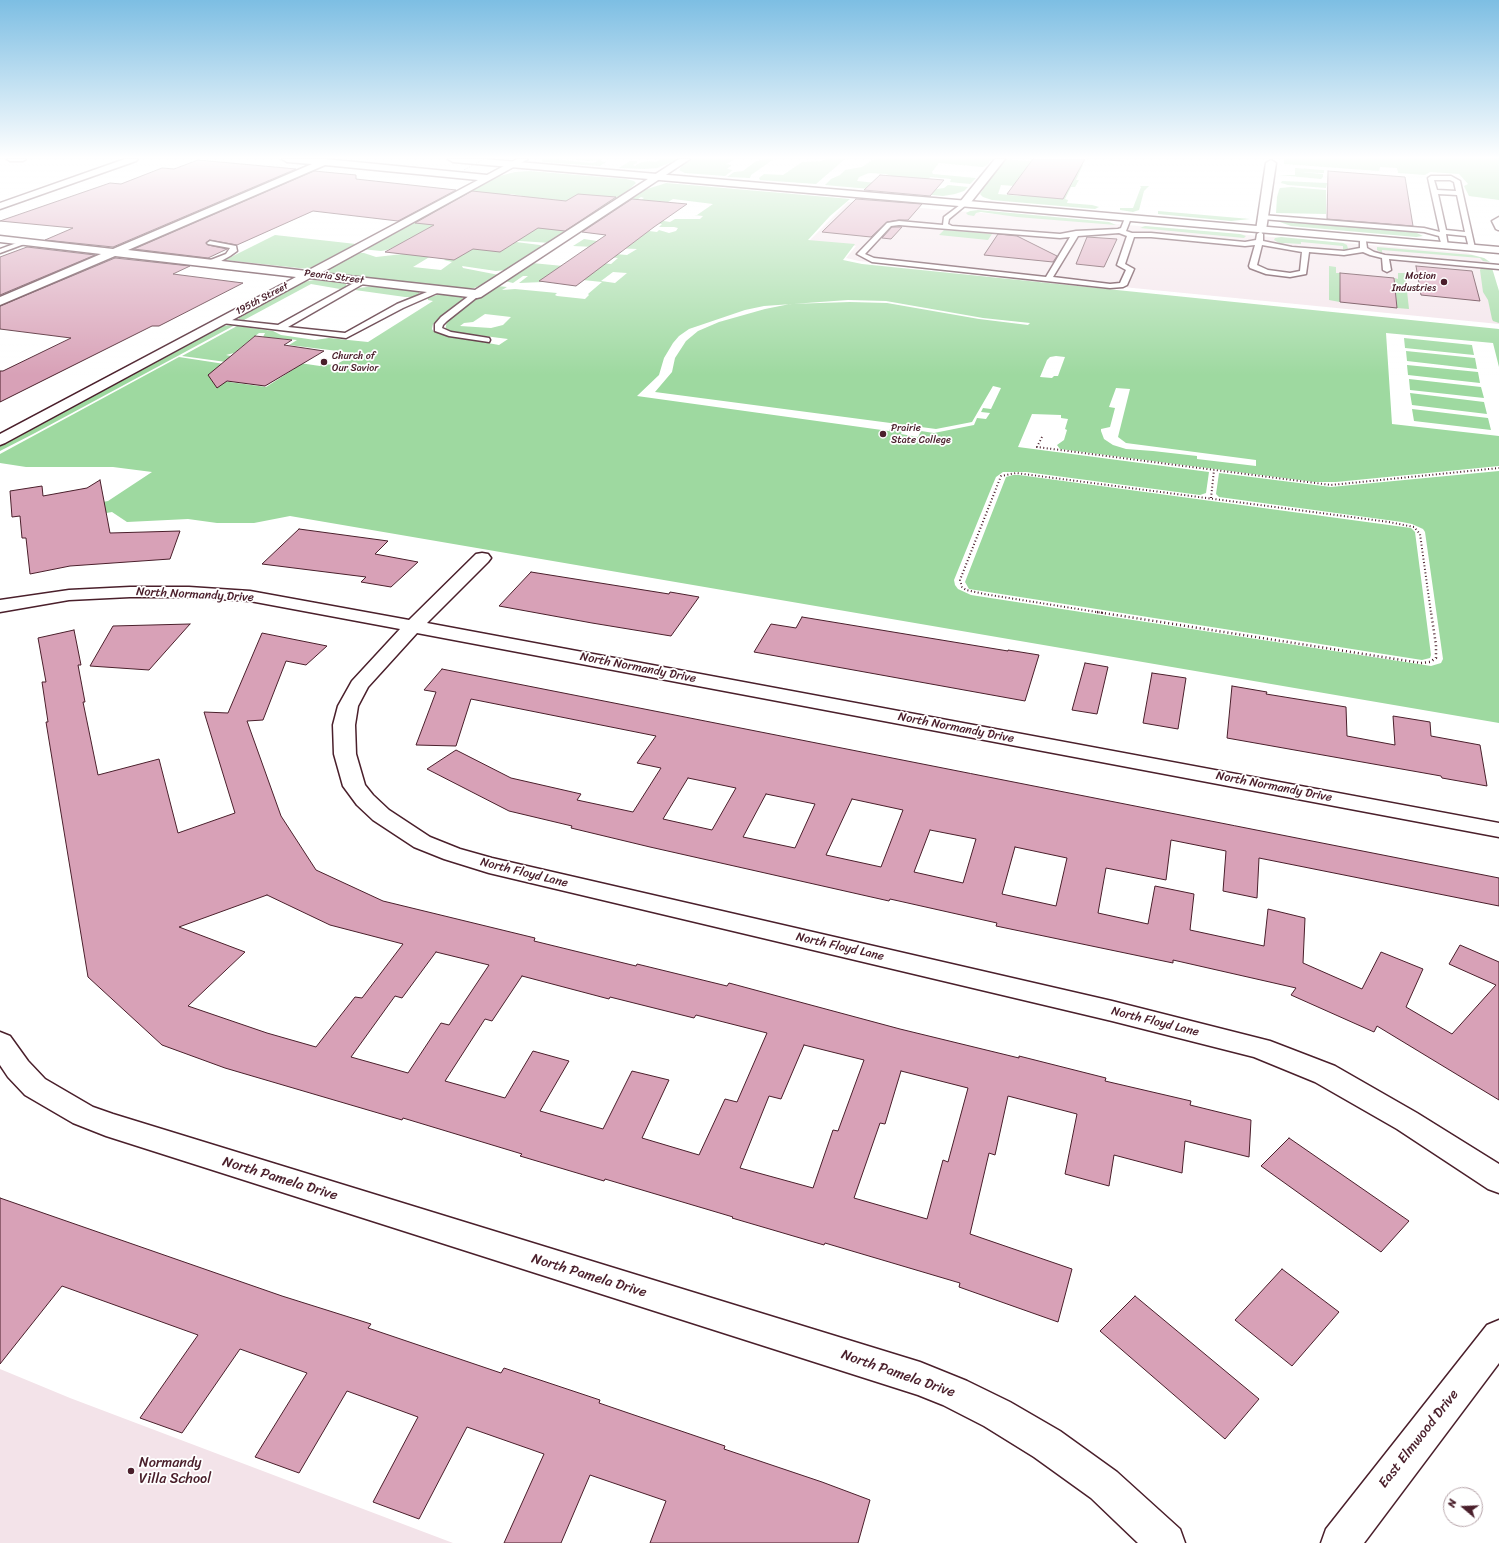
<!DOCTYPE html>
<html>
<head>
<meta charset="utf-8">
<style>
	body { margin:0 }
	#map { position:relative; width:1499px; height:1543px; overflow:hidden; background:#fff; font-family:Sriracha,sans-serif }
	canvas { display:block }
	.north { position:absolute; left:1443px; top:1487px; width:40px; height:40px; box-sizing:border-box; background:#fff; border:1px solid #b7a5aa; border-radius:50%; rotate:289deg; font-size:11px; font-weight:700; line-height:16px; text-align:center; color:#4a1f2b }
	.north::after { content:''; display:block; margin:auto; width:14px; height:18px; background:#4a1f2b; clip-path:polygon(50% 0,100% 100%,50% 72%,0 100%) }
</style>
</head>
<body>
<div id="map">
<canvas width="1499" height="1543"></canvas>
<div class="north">N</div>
</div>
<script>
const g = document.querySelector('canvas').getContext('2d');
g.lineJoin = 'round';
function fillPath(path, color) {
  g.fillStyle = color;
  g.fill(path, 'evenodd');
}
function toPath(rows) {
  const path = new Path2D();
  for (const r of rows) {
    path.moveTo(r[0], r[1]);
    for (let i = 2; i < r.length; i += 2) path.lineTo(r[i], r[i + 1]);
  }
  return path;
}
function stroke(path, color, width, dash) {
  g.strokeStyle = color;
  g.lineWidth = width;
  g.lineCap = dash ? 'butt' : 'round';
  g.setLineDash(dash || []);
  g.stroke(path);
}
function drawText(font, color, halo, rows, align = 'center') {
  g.font = font + ' Sriracha,sans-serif';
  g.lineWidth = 3.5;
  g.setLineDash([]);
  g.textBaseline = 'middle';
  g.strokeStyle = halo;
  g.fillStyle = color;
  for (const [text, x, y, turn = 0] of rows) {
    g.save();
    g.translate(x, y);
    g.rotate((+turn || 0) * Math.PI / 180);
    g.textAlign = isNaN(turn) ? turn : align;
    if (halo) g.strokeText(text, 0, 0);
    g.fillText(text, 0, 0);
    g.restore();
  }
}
fillPath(toPath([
	[848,202,1467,253,1486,259,1499,300,1499,324,859,261,846,258,856,246,809,241],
	[0,1369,70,1398,453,1543,0,1543]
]), '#f3e3e9');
fillPath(toPath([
	[541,159,557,159,590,163,597,162,596,161,598,160,589,161,568,159,603,159,600,161,606,162,600,166,543,162],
	[660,159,679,159,657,168,645,169,619,168,630,161,637,161,637,163,633,165,635,166,639,163,647,161,656,162],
	[689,159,736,159,726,164,732,165,727,169,733,170,725,176,685,173,679,170,683,164],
	[762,159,774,159,751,175,750,178,727,177,734,172,743,171,756,161,759,161],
	[825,159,845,159,816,184,760,180,759,178,764,174,783,175,802,162,822,161],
	[874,159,992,159,987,165,983,167,939,163,932,172,933,174,976,178,970,184,950,182,951,179,930,177,922,186,937,189,944,188,948,185,968,187,964,191,955,194,943,196,879,190,894,177,886,174,869,173,859,177,857,181,876,183,870,189,825,185,831,179,840,175,845,170,862,167],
	[1003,159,1083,165,1076,180,1079,180,1075,187,1071,187,1065,199,1068,200,1067,203,1092,205,1099,207,1095,209,992,200,983,197,980,194],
	[1001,185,1015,186,1024,192,1021,196,998,194],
	[1284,159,1499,159,1499,200,1469,196,1464,186,1468,184,1459,174,1430,172,1425,175,1398,173,1397,168,1380,167,1379,171,1284,164],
	[1295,168,1324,170,1324,173,1322,173,1299,172,1323,174,1323,177,1321,179,1279,175,1295,175],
	[529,171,626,179,634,181,636,183,619,199,604,207,582,205,593,198,575,196,566,201,540,198,533,203,600,210,583,220,531,215,525,219,513,219,503,224,542,228,552,223,525,220,527,219,577,224,551,243,504,240,503,238,474,236,466,239,480,242,486,245,478,249,500,252,513,244,492,241,494,240,516,242,540,245,543,247,507,270,496,271,462,266,463,268,499,275,491,281,474,288,452,290,318,273,355,253,364,253,376,257,403,254,412,249,394,247,387,250,381,251,361,249,443,205,475,209,463,216,473,217,484,218,498,211,511,212,514,209,449,202,463,194,467,194,500,199,496,202,517,204,528,197,511,194,507,196,468,192,496,177,515,172],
	[436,253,450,255,444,260,452,262,441,270,413,267],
	[1282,181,1327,183,1326,188,1288,185,1281,183],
	[666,183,850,199,830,216,808,240,855,244,843,260,862,264,1499,329,1499,367,1493,343,1386,333,1392,424,1499,436,1499,466,1336,482,1315,482,1060,449,1057,445,1064,440,1067,430,1065,429,1068,419,1061,418,1061,415,1032,414,1018,447,1209,472,1206,493,1200,495,1026,472,1003,472,996,477,993,484,954,580,955,585,958,589,971,595,1431,666,1441,663,1443,659,1425,532,1423,529,1412,524,1402,522,1219,497,1216,494,1219,473,1331,487,1499,471,1499,723,290,516,254,523,217,523,188,519,127,522,112,512,61,521,71,508,108,501,152,472,113,467,26,467,0,463,0,454,179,357,244,367,222,381,266,387,294,369,269,366,279,360,320,366,323,364,335,365,346,359,345,358,352,354,346,352,289,345,297,340,263,337,265,333,259,333,234,353,226,355,240,358,248,365,182,356,237,326,273,331,281,335,315,340,329,338,368,342,433,301,428,300,428,298,440,294,460,296,464,299,433,324,432,329,434,332,449,336,499,345,508,339,445,331,447,321,464,306,497,286,507,287,502,290,515,289,557,293,555,295,557,296,585,299,589,295,588,294,602,282,583,280,548,279,543,282,519,283,528,276,523,276,513,283,505,281,532,263,594,269,602,263,611,264,618,258,601,256,615,254,627,255,637,249,573,246,584,239,597,241,634,241,643,234,617,231,646,233,649,231,657,232,659,230,669,233,676,231,678,228,674,227,659,227,662,224,640,222,664,221,670,222,675,219,700,219,703,216,694,215,697,215,713,204,673,199,668,202,653,201,646,206,635,204,644,198,641,197,631,204,622,203,644,190],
	[613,272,627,273,615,283,601,281],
	[848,300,886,301,983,318,1030,323,1028,325,979,319,887,303,850,302,790,304,765,309,719,322,698,331,686,341,675,358,672,372,655,392,936,429,972,422,993,386,1001,388,991,409,983,408,981,412,990,413,986,419,977,418,974,425,934,433,921,431,918,437,901,434,904,429,891,427,889,431,637,396,659,375,664,358,673,343,679,336,689,329,745,310,764,306],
	[485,314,511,317,503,325,491,328,460,326,464,323,473,322],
	[1056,356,1065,357,1058,376,1054,376,1052,378,1040,377,1047,360,1050,357],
	[1116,388,1130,389,1118,437,1126,443,1256,460,1256,466,1197,459,1197,456,1153,451,1126,449,1113,445,1104,439,1101,431,1101,429,1110,427,1115,408,1109,407],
	[1140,186,1149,186,1144,191,1139,210,1133,212,1120,210,1120,208,1133,208,1141,187],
	[1291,187,1326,190,1326,214,1276,213,1277,197,1279,190,1280,188],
	[978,210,1109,222,1116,225,1017,217,981,212,976,213,974,216,968,215,966,213,970,211],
	[1158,211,1250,219,1231,221,1158,214],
	[1283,220,1399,229,1415,232,1423,236,1416,237,1291,226,1277,221],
	[1145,226,1240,234,1246,236,1244,238,1140,228],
	[944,230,992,234,988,240,939,235],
	[275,235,356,244,308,269,225,260],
	[1281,237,1343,243,1347,245,1348,249,1343,250,1343,246,1301,242,1301,244,1285,243,1281,244,1274,240,1275,238],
	[1377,247,1472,255,1484,258,1490,262,1483,261,1480,258,1382,250,1382,253,1377,250],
	[1329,266,1336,267,1336,273,1340,273,1340,302,1329,300],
	[1482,267,1492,268,1499,291,1499,323,1493,321,1492,319,1488,300,1483,292,1480,270],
	[1398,273,1405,273,1409,309,1397,308,1395,278,1398,279],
	[314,280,344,283,346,283,346,287,340,289,311,284,244,320,239,319,238,317,303,282],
	[374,286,419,291,419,294,414,297,405,297,355,290,359,288],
	[235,325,35,433,0,451,0,443,220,326],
	[1404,338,1472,345,1474,355,1405,348],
	[1406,351,1475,358,1477,369,1407,361],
	[1407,365,1478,372,1480,383,1408,375],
	[1409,379,1481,387,1484,398,1410,390],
	[1410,393,1484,402,1487,414,1412,405],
	[1412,409,1488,418,1491,430,1414,421],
	[1013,475,1019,475,1411,528,1415,532,1431,655,1430,658,1422,660,969,589,965,582,1006,477]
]), '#9ed9a0');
const building = toPath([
	[1033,159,1085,159,1063,199,1007,194,1033,159],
	[198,160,296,169,113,247,45,240,73,228,0,221,110,183,121,184,162,168,174,169,198,160],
	[314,171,356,175,356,179,456,190,398,221,313,211,237,245,209,240,206,243,208,245,227,249,208,258,134,249,314,171],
	[1328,171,1405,177,1413,226,1327,219,1328,171],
	[880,175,944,180,930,196,864,190,880,175],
	[472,191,566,201,578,194,616,197,565,231,538,228,500,252,473,249,454,260,385,252,434,225,415,223,472,191],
	[632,199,687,204,654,227,576,286,539,281,606,235,582,232,632,199],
	[856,199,922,204,908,220,899,220,887,222,871,237,822,232,856,199],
	[892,227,902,227,891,239,882,238,892,227],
	[998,234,1017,236,1057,256,1053,262,984,255,998,234],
	[1087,237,1117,239,1104,267,1076,264,1087,237],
	[27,247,95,255,0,295,0,257,27,247],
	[115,258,190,266,173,274,243,283,159,326,152,326,0,402,0,371,3,371,71,338,0,329,0,306,115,258],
	[1416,266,1472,271,1480,301,1421,295,1416,266],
	[1340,273,1394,278,1397,308,1340,302,1340,273],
	[255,336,292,340,284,345,324,351,265,386,227,381,217,388,208,375,255,336],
	[100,480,110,533,180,531,170,559,70,566,30,574,26,538,22,538,20,516,12,517,10,491,42,486,43,496,87,488,100,480],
	[299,529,388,541,375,554,418,562,391,587,361,582,366,577,262,564,299,529],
	[531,572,669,594,670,592,699,597,671,636,592,623,499,606,531,572],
	[802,617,1008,651,1008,650,1039,655,1025,701,754,652,771,624,796,628,802,617],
	[190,624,149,670,90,666,113,626,190,624],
	[74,630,81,665,78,665,85,702,83,702,98,775,159,759,178,833,235,813,204,712,228,713,262,633,327,646,306,665,286,661,263,720,247,721,281,816,316,870,383,901,535,938,534,941,636,966,637,964,727,986,729,983,900,1029,1019,1058,1019,1056,1106,1078,1105,1081,1191,1101,1190,1105,1251,1120,1249,1157,1185,1141,1182,1173,1114,1155,1109,1186,1065,1174,1077,1114,1008,1096,995,1155,989,1153,970,1234,1072,1269,1058,1322,959,1287,960,1283,825,1243,824,1245,732,1218,733,1217,605,1179,604,1181,520,1156,522,1154,403,1118,402,1120,225,1068,162,1045,88,977,46,722,48,722,42,682,46,682,38,638,74,630],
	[267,895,330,925,403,944,362,998,355,997,316,1047,267,1033,188,1006,245,952,179,927,267,895],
	[436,952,489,965,449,1025,441,1023,408,1073,351,1057,395,996,402,998,436,952],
	[522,976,609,999,610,997,694,1018,696,1015,767,1033,737,1102,725,1099,699,1155,642,1138,669,1080,632,1071,603,1129,540,1111,569,1061,533,1051,505,1098,445,1081,485,1019,492,1021,522,976],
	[804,1045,864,1060,838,1131,833,1130,813,1188,740,1168,769,1096,781,1099,804,1045],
	[901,1071,968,1088,948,1162,943,1160,927,1219,854,1198,880,1123,885,1124,901,1071],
	[1085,663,1108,667,1097,714,1072,710,1085,663],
	[442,669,1499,878,1499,906,1259,858,1257,898,1223,891,1226,851,1171,840,1166,880,1106,868,1098,913,1148,924,1155,886,1194,894,1190,930,1264,946,1268,909,1305,918,1303,963,1362,989,1381,952,1423,969,1406,1007,1452,1034,1496,985,1449,964,1460,945,1499,962,1499,1100,1377,1026,1374,1032,1291,995,1296,988,1173,960,1173,963,996,926,997,923,890,899,889,901,650,847,571,828,572,826,509,811,427,769,456,750,511,778,581,794,577,800,633,812,661,768,637,763,656,736,471,699,456,746,416,745,436,692,424,690,442,669],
	[688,778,736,788,712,830,663,819,688,778],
	[766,794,815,804,795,848,743,837,766,794],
	[852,799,903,810,881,867,826,855,852,799],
	[930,830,976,839,963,883,914,872,930,830],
	[1015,847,1067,858,1056,906,1002,894,1015,847],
	[1152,673,1186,678,1178,729,1143,723,1152,673],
	[1232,686,1267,692,1266,694,1346,707,1347,736,1395,745,1393,716,1430,722,1431,736,1480,745,1487,786,1442,778,1441,776,1227,738,1232,686],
	[1289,1138,1409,1221,1381,1252,1261,1166,1289,1138],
	[0,1198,282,1296,371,1324,368,1328,501,1373,504,1368,600,1400,599,1403,725,1446,724,1449,822,1482,870,1500,858,1543,650,1543,666,1501,590,1475,561,1543,504,1543,544,1454,467,1427,419,1519,373,1502,418,1417,347,1391,299,1473,255,1457,307,1373,240,1349,182,1433,140,1418,198,1335,62,1286,0,1364,0,1198],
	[1282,1269,1339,1312,1292,1366,1235,1320,1282,1269],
	[1135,1296,1259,1399,1225,1439,1100,1331,1135,1296]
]);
fillPath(building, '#d8a1b7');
stroke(building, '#4a1f2b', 1);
const lane = toPath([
	[7,159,26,159,23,161,10,161,7,159],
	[1451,176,1460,181,1475,248,1474,249,1469,248,1466,236,1446,234,1448,246,1445,248,1442,246,1439,236,1424,232,1262,219,1259,217,1262,215,1424,228,1440,232,1428,178,1431,176,1451,176],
	[1434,180,1450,180,1454,182,1456,191,1437,190,1434,180],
	[1438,194,1457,195,1465,232,1446,230,1438,194],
	[964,202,967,204,966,205,949,219,948,224,952,226,1060,234,1076,231,1118,229,1121,228,1125,218,1128,216,1131,218,1126,231,1132,233,1151,233,1245,242,1256,240,1257,234,1260,232,1263,234,1263,241,1292,247,1344,251,1360,248,1360,241,1363,239,1366,241,1367,248,1374,252,1385,255,1499,265,1499,269,1389,259,1391,270,1387,272,1383,270,1382,258,1370,255,1363,252,1344,255,1309,252,1306,274,1290,277,1266,274,1250,268,1249,266,1255,245,1245,246,1151,237,1134,237,1125,264,1134,269,1127,285,1123,287,1110,288,872,262,857,254,887,223,899,221,943,225,944,217,964,202],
	[899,225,1060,238,1070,237,1046,277,874,258,865,254,891,226,899,225],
	[1119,233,1127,236,1117,265,1126,270,1120,283,1110,284,1053,277,1078,236,1119,233],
	[1262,245,1302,252,1300,271,1290,273,1268,270,1257,265,1262,245],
	[1499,217,1499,230,1498,230,1496,229,1492,221,1499,217],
	[25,240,28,242,27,243,0,253,0,249,25,240],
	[210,241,236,246,237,251,230,256,214,265,208,265,208,261,226,254,230,248,208,244,207,243,210,241],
	[361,279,367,279,368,281,288,327,345,333,397,304,437,288,443,288,444,290,403,308,346,338,222,323,218,321,222,319,278,325,361,279],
	[474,292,477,292,481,294,447,321,443,325,442,328,451,332,489,338,490,340,489,342,449,336,435,331,435,324,441,317,474,292]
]);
const street = toPath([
	[125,159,138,159,136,161,0,209,0,203,125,159],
	[282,159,325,159,487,175,517,159,528,159,321,273,475,290,679,159,690,159,481,297,477,298,310,278,5,443,0,445,0,434,296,277,115,256,0,305,0,297,101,254,0,242,0,236,113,249,312,164,287,162,282,159],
	[325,165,478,180,307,271,128,250,325,165],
	[995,159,1005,159,968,206,960,206,959,204,960,202,995,159],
	[1271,160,1276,163,1266,230,1261,233,1256,230,1266,163,1271,160],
	[482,553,488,554,491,558,488,562,427,623,1499,823,1499,837,417,633,368,687,358,706,355,725,356,754,365,785,373,795,389,810,430,837,460,849,492,858,1112,1001,1270,1041,1335,1066,1417,1113,1499,1164,1499,1193,1488,1189,1397,1129,1315,1082,1254,1057,1112,1021,489,873,444,859,414,847,373,820,357,805,343,786,334,754,333,725,338,706,352,681,400,629,250,601,189,597,130,597,69,600,0,612,0,600,69,590,130,587,189,587,250,591,409,620,476,554,482,553],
	[0,1032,10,1036,28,1061,45,1079,93,1107,113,1114,920,1362,967,1381,1010,1402,1060,1431,1117,1472,1180,1529,1185,1543,1138,1543,1091,1498,1034,1457,984,1426,943,1405,918,1395,106,1136,73,1123,25,1095,8,1077,0,1065,0,1032],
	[1499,1320,1499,1363,1364,1543,1321,1543,1326,1529,1487,1325,1499,1320]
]);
const primary = toPath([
	[448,159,484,159,1499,247,1499,253,453,162,448,159]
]);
stroke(lane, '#4a1f2b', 3);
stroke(street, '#4a1f2b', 3);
stroke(primary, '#4a1f2b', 3);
stroke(toPath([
	[1042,437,1037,447,1331,485,1499,468],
	[1211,498,1214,470],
	[1103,613,984,594,966,590,962,587,960,580,1001,476,1016,473,1389,522,1414,527,1420,534,1431,613]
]), '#4a1f2b', 2, [1, 2.5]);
stroke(toPath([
	[1097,612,1421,663,1430,662,1436,658,1436,645,1431,612]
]), '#4a1f2b', 2.5, [1, 3]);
fillPath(lane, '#fff');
fillPath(street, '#fff');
fillPath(primary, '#fff');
stroke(toPath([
	[464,170,484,159]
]), '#4a1f2b', 1, [0.5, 1.5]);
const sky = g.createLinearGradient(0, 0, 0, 375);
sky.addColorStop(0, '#7dbee3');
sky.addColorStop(0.42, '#fff');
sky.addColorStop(1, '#ffffff00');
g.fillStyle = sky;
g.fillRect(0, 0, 1499, 375);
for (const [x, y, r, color] of [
	[1444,282,4,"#4a1f2b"],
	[324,362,4,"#4a1f2b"],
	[883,434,4,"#4a1f2b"],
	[131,1471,4,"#4a1f2b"]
]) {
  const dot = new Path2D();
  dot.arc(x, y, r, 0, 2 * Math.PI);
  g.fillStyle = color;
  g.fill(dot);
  stroke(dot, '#fff', 1.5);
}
drawText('10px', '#4a1f2b', '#fff', [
	["Motion",1436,276,"right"],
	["Industries",1436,288,"right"],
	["Church of",332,356],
	["Our Savior",332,368],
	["Prairie",891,428],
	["State College",891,440]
], 'left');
drawText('10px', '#4a1f2b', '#fff', [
	["Peoria Street",334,277,7],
	["195th Street",262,299,-28]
]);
drawText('12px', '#4a1f2b', '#fff', [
	["North Normandy Drive",195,595,3],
	["North Normandy Drive",638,668,11],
	["North Normandy Drive",956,728,11],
	["North Normandy Drive",1274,787,11],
	["North Floyd Lane",524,873,14],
	["North Floyd Lane",840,947,13],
	["North Floyd Lane",1155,1022,14]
]);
drawText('14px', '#4a1f2b', '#fff', [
	["North Pamela Drive",280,1179,17],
	["North Pamela Drive",589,1276,17],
	["North Pamela Drive",898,1374,19],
	["East Elmwood Drive",1419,1439,-52]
]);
drawText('14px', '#4a1f2b', '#fff', [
	["Normandy",139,1463],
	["Villa School",139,1479]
], 'left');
</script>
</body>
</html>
